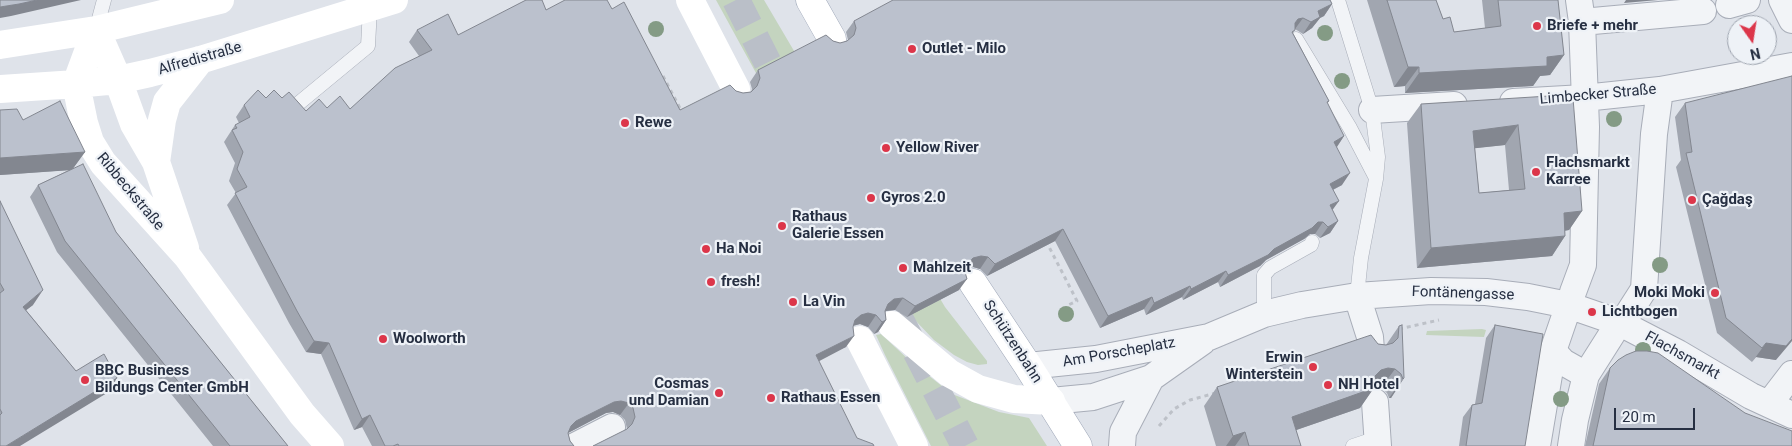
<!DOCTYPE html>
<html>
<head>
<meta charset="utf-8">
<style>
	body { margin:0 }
	#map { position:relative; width:1792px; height:446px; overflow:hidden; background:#dfe3ea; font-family:Roboto,sans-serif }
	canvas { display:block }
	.north { position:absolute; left:1727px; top:15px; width:50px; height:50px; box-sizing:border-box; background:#eef2f7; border:1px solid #9ea4af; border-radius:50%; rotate:167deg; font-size:14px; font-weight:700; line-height:20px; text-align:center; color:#262f42 }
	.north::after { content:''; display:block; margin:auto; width:18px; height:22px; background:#dc364a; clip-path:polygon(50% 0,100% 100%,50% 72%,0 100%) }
	.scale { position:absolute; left:1614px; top:408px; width:81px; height:22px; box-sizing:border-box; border:2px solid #262f42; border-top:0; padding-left:6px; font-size:15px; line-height:18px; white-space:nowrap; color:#262f42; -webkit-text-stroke:4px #eef2f7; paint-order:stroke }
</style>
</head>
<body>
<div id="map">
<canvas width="1792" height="446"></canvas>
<div class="north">N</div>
<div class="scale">20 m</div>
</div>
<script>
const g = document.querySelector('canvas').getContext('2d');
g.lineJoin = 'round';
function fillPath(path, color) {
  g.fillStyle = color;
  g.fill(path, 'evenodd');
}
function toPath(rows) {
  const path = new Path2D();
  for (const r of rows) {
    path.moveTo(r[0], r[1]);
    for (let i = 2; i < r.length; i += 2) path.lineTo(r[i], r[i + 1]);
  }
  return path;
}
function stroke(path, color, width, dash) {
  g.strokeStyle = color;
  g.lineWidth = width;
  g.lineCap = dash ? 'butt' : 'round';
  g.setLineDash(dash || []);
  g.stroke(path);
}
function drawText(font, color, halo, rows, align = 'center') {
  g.font = font + ' Roboto,sans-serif';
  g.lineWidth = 4.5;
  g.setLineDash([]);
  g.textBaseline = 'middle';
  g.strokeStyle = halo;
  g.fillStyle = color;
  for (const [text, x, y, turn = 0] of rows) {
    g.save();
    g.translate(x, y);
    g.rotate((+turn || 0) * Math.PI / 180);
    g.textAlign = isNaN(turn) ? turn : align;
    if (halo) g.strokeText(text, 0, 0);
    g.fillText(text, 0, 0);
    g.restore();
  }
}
fillPath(toPath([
	[716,0,764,0,945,307,987,361,987,364,978,365,967,362,954,355,934,340,912,317,756,73],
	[1482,329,1486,330,1484,337,1426,335,1427,331],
	[881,334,909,360,952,394,999,412,1029,418,1047,446,931,446,885,355,876,335]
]), '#c4d4bf');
stroke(toPath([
	[736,0,786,99],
	[878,277,965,446]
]), '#babfc8', 28, [28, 14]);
const lane = toPath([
	[1338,0,1372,110,1378,157,1376,179,1361,258,1357,296],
	[96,30,104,0],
	[1296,39,1350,128,1376,178],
	[299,103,368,46,370,8],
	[1264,314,1264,275,1270,268,1311,245,1312,242],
	[1353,446,1377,438]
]);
const street = toPath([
	[1782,0,1792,20],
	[1729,5,1747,0],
	[1582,22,1703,11],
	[1513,102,1584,98,1660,90,1792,66],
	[1372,110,1454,105],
	[1573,292,1583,265,1586,127,1582,22,1579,0],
	[1357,296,1370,337,1371,350],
	[1628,314,1644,289,1654,134,1660,90],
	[1553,351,1563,362,1586,375,1575,420,1571,446],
	[1028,366,1096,359,1209,337,1264,314,1302,305,1357,296,1431,291,1486,292,1528,297,1568,305,1620,323,1678,353,1751,396,1792,415],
	[1586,375,1612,334],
	[1051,401,1093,397,1151,378,1202,342],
	[1375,402,1378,446],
	[1769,404,1792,374],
	[575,446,612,427],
	[1122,446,1123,432,1151,378],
	[1537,446,1553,351,1565,316]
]);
const primary = toPath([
	[810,0,832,39],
	[973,283,1028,366,1078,446]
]);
stroke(lane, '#a8adb8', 15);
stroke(street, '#a8adb8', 28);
stroke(primary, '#9da6b7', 29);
stroke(toPath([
	[663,76,682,112],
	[1046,241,1077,301,1066,306],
	[1399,329,1439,320],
	[1159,426,1174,409,1190,400,1216,393]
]), '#bdc1c8', 3, [4, 4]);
stroke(lane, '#f2f4f7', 14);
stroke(street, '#f2f4f7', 26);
stroke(toPath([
	[690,0,736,89],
	[96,30,76,84,84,123,90,142,103,163,187,256,302,414,330,446],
	[96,30,118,80,134,124,156,162,185,248],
	[0,45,96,30,220,0],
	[0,89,76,84,118,80,150,73,200,60,394,0],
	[156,162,162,120,167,102,200,60],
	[892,325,949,373,978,389,1014,399,1051,401],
	[860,340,914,446]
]), '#fff', 28);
stroke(primary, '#fff', 28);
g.fillStyle = '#849b85';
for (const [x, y] of [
	[656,29],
	[1325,33],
	[1342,81],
	[1614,119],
	[1660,265],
	[1066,314],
	[1643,350],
	[1561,399]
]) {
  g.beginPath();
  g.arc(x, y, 8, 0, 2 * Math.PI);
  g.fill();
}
fillPath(toPath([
	[1367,0,1436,0,1443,19,1454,32,1485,28,1482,0,1558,0,1564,55,1550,75,1540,76,1533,86,1405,93,1405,86,1394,87],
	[1332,4,1324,16,1320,18,1312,28,1303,34,1295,29,1293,33,1329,101,1327,104,1344,136,1337,147,1342,185,1333,190,1332,211,1338,221,1330,233,1320,238,1315,234,1310,234,1304,239,1266,260,1260,266,1220,287,1218,282,1183,300,1182,297,1146,315,1144,309,1100,328,1055,241,987,276,980,269,973,267,966,269,959,290,907,317,895,310,886,311,885,312,886,320,878,332,874,334,868,327,860,324,853,326,846,347,627,429,625,420,620,415,613,412,606,413,568,433,570,441,574,446,372,446,362,427,354,430,321,354,306,352,289,323,227,205,236,193,229,181,235,163,224,142,235,125,239,123,236,117,244,105,266,98,282,98,306,111,327,108,350,109,419,56,409,42,417,30,458,35,546,10,612,9,680,110,736,91,743,93,751,92,752,89,750,82,758,70,833,41,840,43,847,41,848,40,846,32,854,21],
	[1549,101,1582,211,1569,230,1565,231,1565,236,1552,256,1417,268,1407,123,1421,104],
	[1505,145,1509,190,1479,193,1475,148],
	[1685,103,1776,360,1756,357,1752,362,1717,333,1676,167,1681,160,1675,117],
	[0,110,23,120,85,152,73,168,116,232,288,446,213,446,57,252,30,197,38,185,69,170,0,175],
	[0,201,33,305,26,310,76,371,117,378,107,393,0,446],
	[1495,325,1525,446,1459,446,1463,417,1472,405,1475,404,1486,338],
	[1399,326,1404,378,1391,398,1389,398,1387,393,1381,388,1374,387,1360,408,1296,430,1301,446,1216,446,1204,406,1217,387,1378,344,1386,345],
	[1610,368,1745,413,1792,446,1585,446,1599,384]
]), '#a1a6b0');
fillPath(toPath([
	[37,0,81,0,11,16,0,18,0,7],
	[1626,0,1658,0,1624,3],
	[1332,4,1324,16,1320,18,1312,28,1303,34,1318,11],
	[1303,18,1295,29,1287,34,1298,19],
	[1564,55,1550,75,1540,76,1533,86,1405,93,1419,73,1547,57],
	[1408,67,1419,67,1405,86,1394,87],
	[1518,125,1505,145,1459,150,1473,131],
	[1344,136,1336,148,1334,142],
	[85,152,72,170,0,175,0,158],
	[1350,173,1342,185,1322,195,1330,184],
	[1339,201,1331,212,1330,205],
	[1582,211,1569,230,1550,232,1564,213],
	[1338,221,1330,233,1320,238,1328,227],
	[1318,222,1323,222,1315,234,1310,234,1304,239,1266,260,1260,266,1220,287,1228,275],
	[1063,229,1055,241,987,276,995,264],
	[1565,236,1552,256,1417,268,1431,248],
	[981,256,988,257,980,269,973,267,965,270,967,265,973,258],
	[1226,271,1218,282,1183,300,1191,289],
	[967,279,959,290,907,317,915,306],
	[1190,286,1182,297,1146,315,1154,303],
	[43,290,33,305,12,321,23,307],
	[1152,297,1144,309,1100,328,1108,316],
	[903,298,895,310,886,311,880,315,888,304,894,299],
	[868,313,876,315,868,327,860,324,852,326,855,320,861,315],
	[886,320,878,332,874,334,882,322],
	[854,336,846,347,808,367,816,355],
	[1792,339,1792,341,1776,360,1756,357,1752,362,1766,343],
	[314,341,329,343,321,354,306,352],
	[1388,368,1395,369,1381,388,1374,387,1367,389,1374,388,1360,408,1279,436,1292,417,1375,376,1381,370],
	[117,378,107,393,20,446,6,446],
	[1404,378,1391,398,1389,398,1403,379],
	[621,401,629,403,620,415,613,412,606,413,568,433,571,426,576,421,614,402],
	[370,415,362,427,354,430,362,419],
	[1245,432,1235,446,1226,446,1233,436]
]), '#838790');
const building = toPath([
	[0,0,37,0,19,4,0,7,0,0],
	[526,0,542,0,546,10,565,0,607,0,612,9,624,2,680,110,730,85,736,91,743,93,751,92,757,86,760,78,758,70,826,35,833,41,840,43,847,41,854,35,856,28,854,21,893,0,1330,0,1332,4,1318,11,1320,17,1311,22,1303,18,1298,19,1295,23,1295,30,1292,32,1329,101,1327,102,1344,136,1334,142,1350,173,1330,184,1339,201,1330,205,1338,221,1328,227,1323,222,1318,222,1312,228,1274,249,1268,255,1228,275,1226,271,1191,289,1190,286,1154,303,1152,297,1108,316,1063,229,995,264,988,257,981,256,973,258,967,265,965,272,967,279,915,306,903,298,894,299,888,304,885,311,886,320,882,322,876,315,868,313,861,315,855,320,853,327,854,336,816,355,857,438,873,444,874,446,593,446,627,429,632,424,635,417,633,408,629,403,621,401,614,402,576,421,571,426,568,433,570,441,574,446,399,446,398,444,393,446,385,446,370,415,362,419,329,343,314,341,297,311,235,193,247,187,237,169,243,152,232,130,237,128,235,125,250,117,244,105,258,90,266,98,274,90,282,98,289,92,306,111,319,99,327,108,340,96,350,109,395,68,432,50,417,30,448,14,458,35,526,0],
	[1387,0,1436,0,1443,19,1450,17,1454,32,1501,26,1498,0,1558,0,1564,55,1547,57,1547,66,1419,73,1419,67,1408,67,1387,0],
	[1792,76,1792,339,1786,346,1766,343,1762,348,1726,318,1686,153,1692,152,1685,103,1792,76],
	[1549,96,1549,101,1573,98,1582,211,1564,213,1565,236,1431,248,1421,104,1549,96],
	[1518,125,1525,189,1479,193,1473,131,1518,125],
	[60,101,85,152,0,158,0,110,17,109,23,120,60,101],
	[83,164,116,232,288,446,230,446,65,241,38,185,83,164],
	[0,201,43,290,23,307,76,371,104,354,117,378,6,446,0,446,0,415,2,413,0,409,0,293,4,290,0,283,0,201],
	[1402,325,1404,378,1403,379,1401,374,1395,369,1388,368,1381,370,1375,376,1374,388,1292,417,1301,446,1249,446,1245,432,1233,436,1217,387,1371,335,1378,344,1386,345,1393,343,1398,338,1399,326,1402,325],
	[1495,325,1543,334,1525,446,1466,446,1472,405,1482,403,1495,325],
	[1636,351,1647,351,1658,353,1745,413,1792,431,1792,446,1593,446,1610,368,1618,360,1626,355,1636,351]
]);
fillPath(building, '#bbc1cd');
stroke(building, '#838790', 1);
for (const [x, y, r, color] of [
	[1537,26,5,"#dc364a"],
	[912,49,5,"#dc364a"],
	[625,123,5,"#dc364a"],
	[886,148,5,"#dc364a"],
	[1536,172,5,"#dc364a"],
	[871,198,5,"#dc364a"],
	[1692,200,5,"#dc364a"],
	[782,226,5,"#dc364a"],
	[706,249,5,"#dc364a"],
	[903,268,5,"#dc364a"],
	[711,282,5,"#dc364a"],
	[1715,293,5,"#dc364a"],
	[793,302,5,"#dc364a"],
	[1592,312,5,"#dc364a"],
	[383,339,5,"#dc364a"],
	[1313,367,5,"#dc364a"],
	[85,380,5,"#dc364a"],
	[1328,385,5,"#dc364a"],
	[719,393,5,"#dc364a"],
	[771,398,5,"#dc364a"]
]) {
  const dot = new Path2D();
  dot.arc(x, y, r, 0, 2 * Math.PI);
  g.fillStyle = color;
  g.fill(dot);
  stroke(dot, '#eef2f7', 2);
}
drawText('bold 15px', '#262f42', '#eef2f7', [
	["Briefe + mehr",1547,26],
	["Outlet - Milo",922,49],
	["Rewe",635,123],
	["Yellow River",896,148],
	["Flachsmarkt",1546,163],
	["Karree",1546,180],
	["Gyros 2.0",881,198],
	["Çağdaş",1702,200],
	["Rathaus",792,217],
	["Galerie Essen",792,234],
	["Ha Noi",716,249],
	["Mahlzeit",913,268],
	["fresh!",721,282],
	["Moki Moki",1705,293,"right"],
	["La Vin",803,302],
	["Lichtbogen",1602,312],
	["Woolworth",393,339],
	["Erwin",1303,358,"right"],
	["Winterstein",1303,375,"right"],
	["BBC Business",95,371],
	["Bildungs Center GmbH",95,388],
	["Cosmas",709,384,"right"],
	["und Damian",709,401,"right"],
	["NH Hotel",1338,385],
	["Rathaus Essen",781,398]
], 'left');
drawText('15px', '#262f42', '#eef2f7', [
	["Alfredistraße",200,59,-16],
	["Limbecker Straße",1598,95,-5],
	["Ribbeckstraße",130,192,50],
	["Fontänengasse",1463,294,2],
	["Schützenbahn",1012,342,57],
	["Am Porscheplatz",1119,353,-10],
	["Flachsmarkt",1682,356,29]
]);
</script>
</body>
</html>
